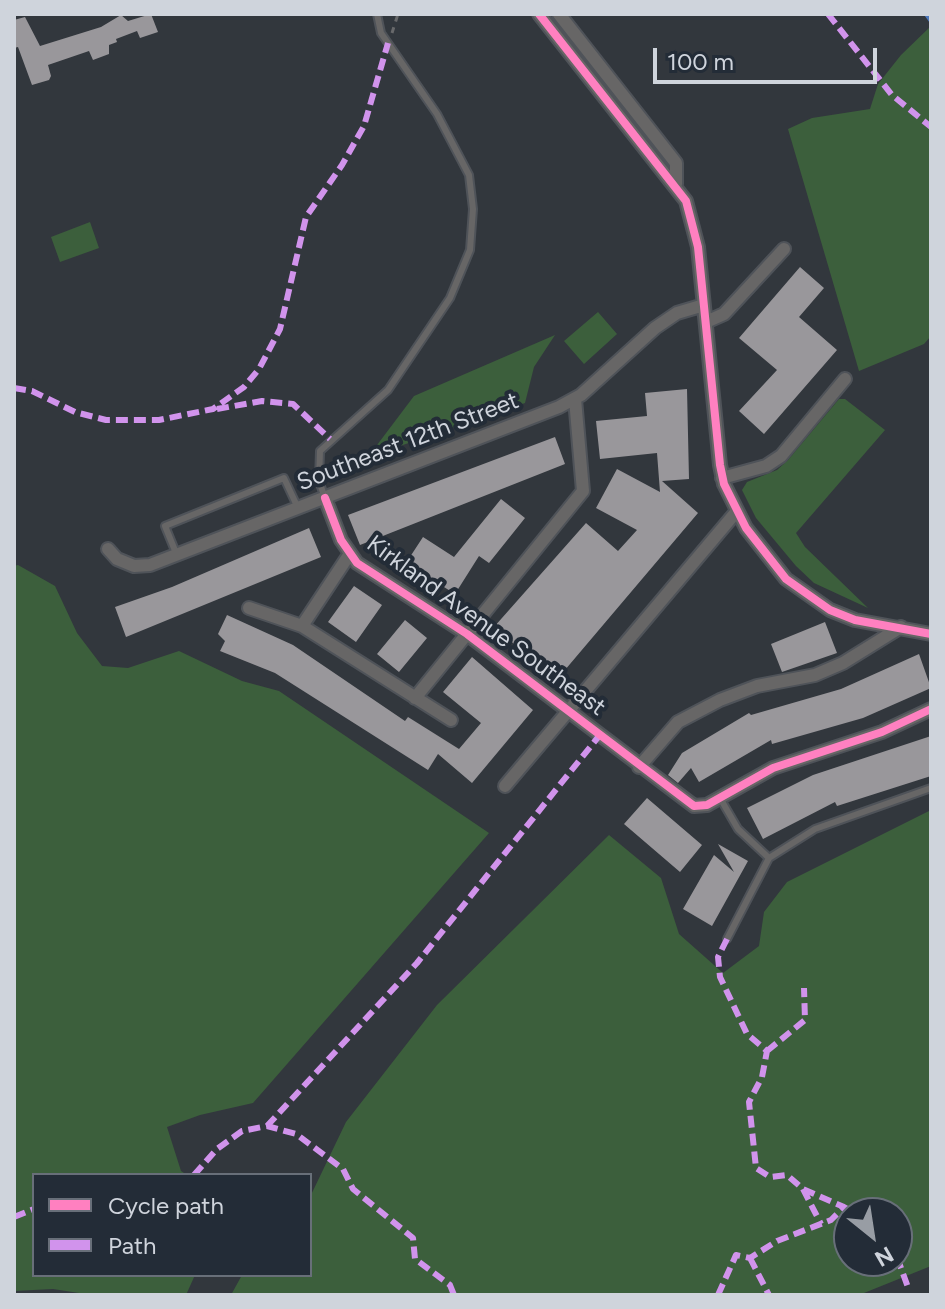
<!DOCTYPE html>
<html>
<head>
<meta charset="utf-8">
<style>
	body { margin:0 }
	#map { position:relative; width:945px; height:1309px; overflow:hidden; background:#32373d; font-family:Figtree,sans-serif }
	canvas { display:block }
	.frame { position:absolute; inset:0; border:16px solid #cfd4dc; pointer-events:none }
	.legend { position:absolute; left:32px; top:1173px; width:280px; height:104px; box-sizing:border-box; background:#232c37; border:2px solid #686f79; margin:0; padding:10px 14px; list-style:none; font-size:24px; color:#cfd4dc }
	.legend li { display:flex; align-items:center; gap:16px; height:40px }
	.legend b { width:40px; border:2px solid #686f79 }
	.north { position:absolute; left:833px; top:1197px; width:80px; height:80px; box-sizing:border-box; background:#232c37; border:2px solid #686f79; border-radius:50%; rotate:150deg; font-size:22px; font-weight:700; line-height:32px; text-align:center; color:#cfd4dc }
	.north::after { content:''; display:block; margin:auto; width:28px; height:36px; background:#989da4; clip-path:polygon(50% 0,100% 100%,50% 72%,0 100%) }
	.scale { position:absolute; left:653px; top:48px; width:224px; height:36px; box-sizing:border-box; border:4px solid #cfd4dc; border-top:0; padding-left:10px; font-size:24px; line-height:28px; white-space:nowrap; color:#cfd4dc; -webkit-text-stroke:6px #232c37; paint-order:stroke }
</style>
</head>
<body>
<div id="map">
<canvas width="945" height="1309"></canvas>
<div class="frame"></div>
<ul class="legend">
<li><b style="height:10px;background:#ff80c0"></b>Cycle path</li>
<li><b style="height:10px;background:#d193ec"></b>Path</li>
</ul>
<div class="north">N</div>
<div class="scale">100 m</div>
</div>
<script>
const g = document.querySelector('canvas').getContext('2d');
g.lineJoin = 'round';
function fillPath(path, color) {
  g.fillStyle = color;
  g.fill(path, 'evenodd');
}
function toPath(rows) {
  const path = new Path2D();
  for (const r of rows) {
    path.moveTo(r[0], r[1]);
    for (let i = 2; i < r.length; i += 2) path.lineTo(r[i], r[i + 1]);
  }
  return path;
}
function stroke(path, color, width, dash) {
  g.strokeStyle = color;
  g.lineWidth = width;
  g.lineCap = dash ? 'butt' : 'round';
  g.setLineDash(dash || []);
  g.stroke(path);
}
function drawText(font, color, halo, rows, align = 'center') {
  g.font = font + ' Figtree,sans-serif';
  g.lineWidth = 8;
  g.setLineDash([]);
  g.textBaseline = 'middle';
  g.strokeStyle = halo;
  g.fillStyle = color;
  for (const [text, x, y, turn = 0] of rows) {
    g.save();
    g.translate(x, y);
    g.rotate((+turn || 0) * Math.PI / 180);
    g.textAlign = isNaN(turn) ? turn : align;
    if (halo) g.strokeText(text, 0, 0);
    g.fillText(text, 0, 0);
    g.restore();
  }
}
fillPath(toPath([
	[931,26,931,336,924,344,859,371,788,129,812,118,870,109,878,84,901,55],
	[90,222,99,248,60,262,51,237],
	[598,312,617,334,584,364,564,341],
	[555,335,534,367,525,403,368,457,414,396],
	[839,399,845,399,885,430,796,533,805,547,868,608,814,583,796,566,756,518,742,490,747,482,777,470,788,460],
	[18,565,55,586,77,633,102,666,128,668,179,651,242,681,279,691,489,833,253,1103,200,1115,167,1127,181,1171,187,1175,34,1175,34,1275,195,1275,186,1295,92,1295,53,1289,14,1291,14,566],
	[931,810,931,1266,859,1295,231,1295,242,1275,310,1275,310,1197,346,1122,437,1005,609,835,661,878,679,934,723,973,759,946,764,912,787,882],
	[849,1213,897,1213,897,1261,849,1261]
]), '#3c5f3c');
stroke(toPath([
	[926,14,931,21]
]), '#4f7abd', 4);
fillPath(toPath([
	[151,14,158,32,140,38,137,31,116,39,117,42,109,45,109,54,93,60,89,51,48,65,51,76,49,80,32,85,18,47,14,48,14,20,25,17,40,46,101,27,121,15,128,21],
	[800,267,824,288,799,317,837,350,764,434,739,411,777,370,739,338],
	[687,389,689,479,662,481,698,513,559,677,523,646,520,649,494,627,586,523,618,551,637,530,596,508,617,469,660,492,657,453,600,459,596,421,647,416,645,393],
	[555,437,565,464,360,545,348,515],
	[501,499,525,518,489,563,479,556,455,594,406,563,423,537,454,557],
	[309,528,321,557,126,637,115,607,172,587],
	[354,586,382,605,356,642,328,622],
	[227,615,293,645,405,721,408,717,459,749,481,723,443,692,472,657,533,710,472,783,438,754,428,770,275,673,220,651,225,641,218,634],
	[405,620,427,638,399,672,377,654],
	[825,622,837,653,782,672,771,644],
	[919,654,931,688,863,718,772,744,771,740,699,782,691,768,678,783,668,775,682,753,749,713,751,715,841,689],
	[931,736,931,776,837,806,835,802,763,839,747,808,813,775],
	[647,798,702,845,680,872,624,824],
	[718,844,748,861,712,926,683,909,714,855,734,872]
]), '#99979b');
const lane = toPath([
	[325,498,319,481,320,451,388,390,450,298,470,250,473,209,469,175,437,114,381,33,377,14],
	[176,553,165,526,284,478,298,508],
	[720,798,738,829,769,858,815,829,931,788],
	[727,939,769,858]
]);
const street = toPath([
	[539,14,686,201,698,247,720,465,724,484,746,528,786,579,830,610,855,620,931,634],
	[559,14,676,163,676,184],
	[706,322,724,314,784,249],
	[722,478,766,466,781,456,845,379],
	[325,498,341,540,357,563,467,634,694,806,707,805,773,768,882,732,931,709],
	[108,549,117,559,134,566,150,565,559,407,581,395,655,328,677,313,704,305],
	[249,608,302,626,451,720],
	[302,626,349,555],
	[415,698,583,491,575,399],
	[639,767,678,722,720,700,757,686,815,675,843,663,901,627],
	[505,786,737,511]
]);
stroke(lane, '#4f5359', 10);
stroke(street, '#4f5359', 16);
stroke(toPath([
	[392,33,398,14]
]), '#68696b', 3, [6, 6]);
stroke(lane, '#676666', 6);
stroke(street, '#676666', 12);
stroke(toPath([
	[828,14,892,95,931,127],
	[14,388,32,391,75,412,106,420,159,420,213,409,244,387,259,369,280,329,306,217,342,165,364,126,388,43],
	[217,409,262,401,293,404,330,439],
	[727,939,718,957,720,977,747,1034,767,1051,762,1077,749,1102,756,1168,770,1177,787,1175,803,1189,844,1207],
	[767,1051,805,1020,804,988],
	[267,1126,417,963,599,736],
	[194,1175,217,1149,242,1131,267,1126,296,1134,343,1169,353,1189,413,1238,415,1259,450,1285,454,1295],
	[803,1189,821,1224],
	[14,1217,34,1209],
	[897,1257,909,1290],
	[750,1258,769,1295],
	[718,1295,736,1255,750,1258,777,1241,831,1220,844,1207,854,1213]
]), '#d193ec', 6, [12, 6]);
stroke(toPath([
	[539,14,686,201,698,247,720,465,724,484,746,528,786,579,830,610,855,620,931,634],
	[325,498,341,540,357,563,467,634,694,806,707,805,773,768,882,732,931,709]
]), '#ff80c0', 8);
drawText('24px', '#cfd4dc', '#232c37', [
	["Southeast 12th Street",408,442,-21],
	["Kirkland Avenue Southeast",486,626,36]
]);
</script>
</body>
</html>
